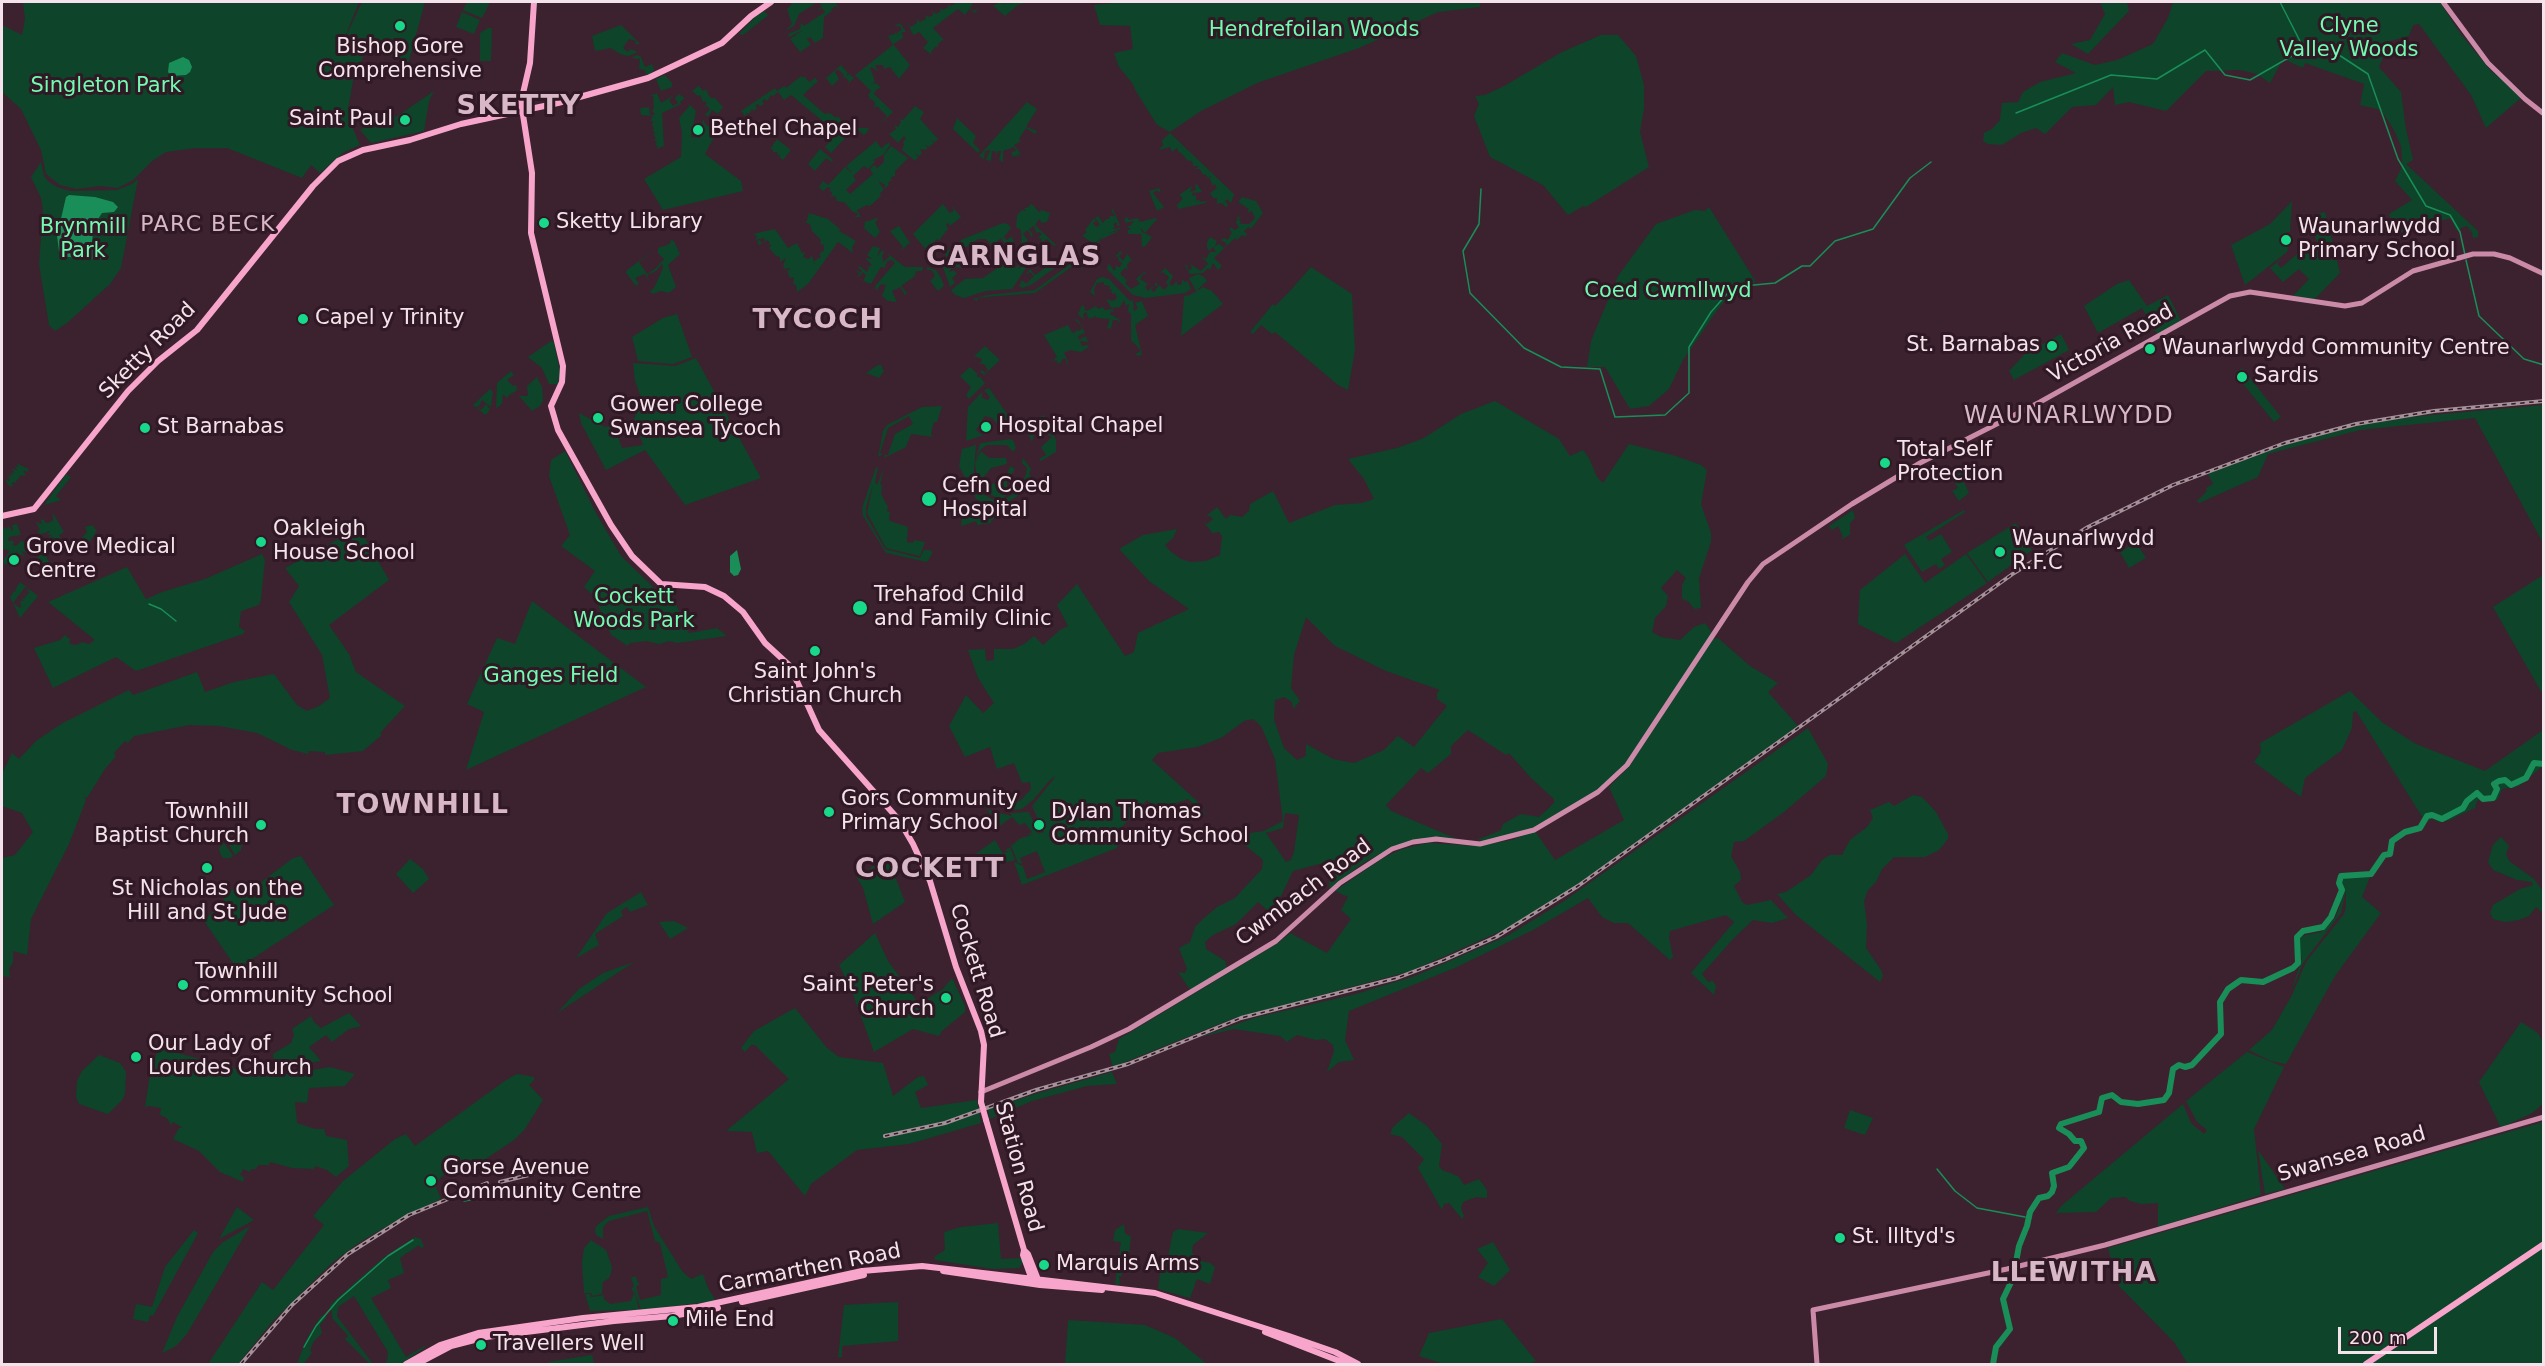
<!DOCTYPE html>
<html>
<head>
<meta charset="utf-8">
<style>
	body { margin:0 }
	#map { position:relative; width:2545px; height:1366px; overflow:hidden; background:#3b222e; font-family:"DejaVu Sans",sans-serif }
	canvas { display:block }
	.frame { position:absolute; inset:0; border:3px solid #f4e3ea; pointer-events:none }
	.scale { position:absolute; left:2338px; top:1327px; width:99px; height:27px; box-sizing:border-box; border:3px solid #f4e3ea; border-top:0; padding-left:8px; font-size:18px; line-height:21px; white-space:nowrap; color:#f4e3ea; -webkit-text-stroke:4px #301924; paint-order:stroke }
</style>
</head>
<body>
<div id="map">
<canvas width="2545" height="1366"></canvas>
<div class="frame"></div>
<div class="scale">200 m</div>
</div>
<script>
const g = document.querySelector('canvas').getContext('2d');
g.lineJoin = 'round';
function fillPath(path, color) {
  g.fillStyle = color;
  g.fill(path, 'evenodd');
}
function toPath(rows) {
  const path = new Path2D();
  for (const r of rows) {
    path.moveTo(r[0], r[1]);
    for (let i = 2; i < r.length; i += 2) path.lineTo(r[i], r[i + 1]);
  }
  return path;
}
function stroke(path, color, width, dash) {
  g.strokeStyle = color;
  g.lineWidth = width;
  g.lineCap = dash ? 'butt' : 'round';
  g.setLineDash(dash || []);
  g.stroke(path);
}
function drawText(font, color, halo, rows, align = 'center') {
  g.font = font + ' "DejaVu Sans",sans-serif';
  g.lineWidth = 6;
  g.setLineDash([]);
  g.textBaseline = 'middle';
  g.strokeStyle = halo;
  g.fillStyle = color;
  for (const [text, x, y, turn = 0] of rows) {
    g.save();
    g.translate(x, y);
    g.rotate((+turn || 0) * Math.PI / 180);
    g.textAlign = isNaN(turn) ? turn : align;
    if (halo) g.strokeText(text, 0, 0);
    g.fillText(text, 0, 0);
    g.restore();
  }
}
fillPath(toPath([
	[23,2,359,2,345,37,367,47,353,81,348,109,351,124,360,145,344,152,320,173,311,165,302,178,227,148,195,148,166,152,152,161,133,180,118,188,101,186,76,189,60,185,46,174,41,150,21,109,2,92,2,25,22,35,25,19],
	[362,2,425,2,408,64,347,34],
	[467,2,490,2,482,18,463,10],
	[790,2,816,3,799,14,794,26,785,31,792,24,787,9,792,4],
	[819,2,835,2,840,10,836,6,831,9,832,11,824,17,823,38,815,43,810,37,807,39,811,45,800,52,790,39,803,30,789,37,788,34,800,29,801,23,804,26,825,12,822,8,811,13,822,7],
	[954,2,971,2,973,4,970,8,973,11,979,8,975,13,969,9,965,15,958,9,933,28,945,41,942,40,938,44,938,48,936,46,931,52,932,55,923,48,928,42,919,32,913,35,906,20,910,27,917,23,917,19,920,22,926,19,925,15,929,17,933,15,932,11,936,14,941,11,939,7,943,10,948,7,948,4,950,6,955,4],
	[1000,2,1004,4,1004,2,1030,2,1018,5,1005,16,993,6],
	[1124,2,1480,2,1480,7,1438,12,1359,48,1257,83,1201,111,1170,132,1157,125,1137,93,1132,83,1119,67,1114,53,1133,49,1130,26,1100,25,1094,5],
	[2100,2,2127,2,2129,11,2088,54,2071,44,2090,40,2105,14],
	[2173,2,2440,2,2460,33,2491,71,2523,96,2486,128,2471,95,2419,24,2413,25,2409,36,2390,41,2379,67,2401,92,2406,129,2413,160,2406,164,2478,231,2478,237,2473,238,2472,232,2467,226,2456,230,2451,218,2394,234,2389,214,2412,200,2395,181,2402,167,2402,159,2401,146,2394,130,2381,110,2360,105,2364,84,2305,63,2303,68,2283,59,2270,83,2257,74,2240,70,2206,71,2166,111,2129,102,2115,105,2113,87,2096,105,2072,107,2045,134,2036,128,2021,133,2002,145,1988,144,1983,141,1984,133,1992,129,2000,120,2002,103,2018,102,2023,92,2040,82,2076,73,2055,62,2062,53,2095,65,2117,60,2153,44,2168,18],
	[764,11,768,15,766,17,743,35,739,34,756,16],
	[462,12,480,20,474,34,456,27],
	[900,23,906,32,902,32,903,38,893,44,910,65,899,79,890,67,884,69,883,65,875,65,878,71,871,67,870,68,875,81,872,84,876,83,881,87,876,90,874,94,893,112,878,126,887,116,877,106,874,108,875,103,872,99,868,100,870,98,868,95,871,91,855,75,893,45,888,36,895,34,895,32,899,36,897,32,902,30,900,26,894,26],
	[621,25,640,44,635,44,636,41,629,39,623,48,628,52,630,49,638,52,628,56,620,54,611,48,595,51,592,36],
	[488,28,492,28,491,61,480,61,480,33],
	[1601,35,1618,35,1636,56,1644,85,1644,109,1640,132,1649,167,1586,207,1583,206,1568,215,1543,185,1490,157,1474,116,1479,104,1475,96,1485,95,1504,86,1562,52],
	[637,55,641,57,645,67,652,64,654,70,650,74,631,81,647,75,648,73,646,75,645,70,639,69,640,59,631,58],
	[841,65,848,73,846,76,849,74,854,78,848,84,849,81,845,77,842,78,844,75,838,69,835,72,839,79,832,86,826,78],
	[665,75,672,83,672,87,661,91,656,79],
	[801,76,802,78,804,76,809,82,815,78,818,81,803,95,825,114,830,113,836,118,838,116,843,123,853,122,858,128,869,128,867,132,864,135,858,130,851,135,849,134,831,153,825,147,837,133,791,95,784,100,778,92,773,96,771,95,767,101,765,99,762,101,764,104,760,106,758,104,755,106,757,108,754,111,752,109,749,114,746,113,746,117,741,111,775,88,777,91,784,86,786,88],
	[701,84,699,86,703,91,706,89,709,96,712,99,714,97,723,107,718,114,712,110,708,117,705,114,710,110,707,106,704,107,707,103,705,101,703,102,700,95,698,96,692,91],
	[434,91,429,101,424,131,371,143,360,130,388,109,396,117],
	[657,93,661,103,674,95,669,100,673,106,678,103,675,98,679,94,685,98,680,102,681,104,662,113,664,146,656,149,658,147,655,144,657,143,654,139,656,138,653,134,655,134,654,131,652,130,654,129,653,126,651,125,653,124,653,121,650,121,653,116,641,115,640,108,649,107,650,115,655,115,652,110,654,109,653,96,650,96],
	[1027,102,1037,109,1026,127,1037,131,1035,134,1026,128,1019,139,1021,141,1014,145,1021,154,1014,159,1020,153,1013,157,1011,152,1016,151,1014,147,1003,151,1003,162,999,160,1001,151,998,151,996,155,995,151,992,151,991,161,986,160,990,150,985,151,984,159,979,156],
	[690,105,696,111,691,137,700,138,703,119,706,125,717,131,705,154,741,181,743,191,663,210,644,179,681,157,682,133,679,118],
	[915,106,924,112,920,119,938,139,935,142,931,140,934,143,929,147,925,144,928,148,925,150,920,149,922,153,919,156,915,153,918,157,915,161,902,150,904,144,903,142,906,138,904,136,898,143,889,134,896,129,894,125,898,127,901,122,899,119,903,120],
	[957,118,976,136,973,143,980,150,978,153,953,129],
	[1170,133,1234,194,1231,203,1227,199,1225,201,1228,205,1226,207,1221,203,1217,204,1217,198,1213,198,1210,193,1217,188,1215,184,1213,186,1210,179,1208,180,1213,175,1208,178,1205,174,1203,175,1200,169,1196,169,1199,166,1193,166,1193,163,1190,160,1188,161,1180,152,1179,153,1177,148,1172,152,1170,147,1159,150,1163,145,1162,140],
	[777,139,791,150,783,160,779,157,781,154,778,156,777,152,773,152,773,149,770,149],
	[876,141,881,148,889,142,890,145,883,155,873,160,875,162,868,169,864,166,853,176,856,180,846,190,850,194,873,174,870,169,874,165,877,168,884,162,884,155,891,146,908,158,895,171,895,176,890,178,892,180,888,183,889,185,884,189,885,185,878,181,884,190,880,193,881,196,870,206,867,205,857,210,861,217,854,217,858,215,857,213,853,212,844,202,837,201,835,196,831,197,832,192,829,191,831,189,828,187,823,191,819,187,823,181,828,185,845,167,853,174,846,166],
	[820,149,833,160,832,162,826,158,815,171,808,164],
	[41,162,44,176,49,182,57,187,70,191,117,190,132,184,138,179,121,268,110,284,67,323,55,331,49,325,39,264,43,210,41,198,31,177],
	[1197,184,1202,192,1192,193,1193,196,1196,195,1196,201,1201,199,1199,202,1206,201,1206,203,1178,209,1177,205,1183,198,1179,195,1192,186,1190,192,1196,190,1195,186],
	[1159,188,1161,191,1159,192,1157,190,1153,193,1164,207,1157,211,1149,191],
	[1242,197,1256,201,1263,213,1251,229,1249,227,1244,231,1247,234,1245,237,1242,235,1237,240,1235,238,1214,258,1222,266,1218,270,1213,263,1210,270,1208,268,1203,273,1190,274,1185,266,1186,264,1189,271,1192,268,1190,264,1201,271,1208,264,1202,257,1206,259,1210,252,1216,252,1213,247,1209,251,1207,248,1207,242,1210,237,1217,241,1215,246,1219,244,1224,248,1227,244,1221,240,1224,238,1228,240,1232,232,1229,230,1231,227,1235,230,1239,227,1236,223,1238,216,1241,218,1239,219,1241,224,1249,224,1255,218,1252,211,1247,213,1249,209,1238,202],
	[2292,201,2290,232,2286,232,2285,238,2290,239,2287,252,2245,285,2231,245,2270,224],
	[943,204,950,213,954,211,951,205,961,217,950,226,948,223,946,224,948,229,940,239,941,241,937,239,933,243,937,252,933,258,913,234],
	[1030,204,1033,205,1039,212,1042,210,1050,213,1047,222,1042,223,1039,219,1035,225,1056,245,1054,246,1047,239,1041,243,1042,240,1038,237,1042,234,1040,232,1036,233,1034,226,1029,229,1033,235,1031,237,1028,230,1023,234,1028,240,1025,243,1026,268,1012,289,985,291,964,298,955,295,951,290,965,279,983,278,1003,264,1007,259,1014,268,1021,263,1018,269,1022,267,1021,230,1016,227,1017,215,1022,210,1026,211,1024,208,1029,207],
	[1709,207,1756,282,1733,291,1718,309,1683,360,1669,389,1649,406,1630,409,1605,367,1587,367,1591,341,1618,276,1656,224,1695,210,1705,211],
	[1113,209,1120,225,1117,226,1117,222,1113,224,1115,227,1112,229,1122,228,1107,234,1121,230,1100,240,1099,245,1091,254,1089,253,1104,234,1087,252,1093,243,1082,236,1087,232,1085,230,1094,218,1096,221,1093,223,1096,227,1100,225,1095,218,1098,216,1103,223,1106,219,1109,219,1110,216,1115,216,1111,210],
	[2325,212,2340,273,2314,300,2293,296,2309,279,2299,269,2283,282,2270,268,2282,258,2277,264,2281,268,2298,253,2314,254,2318,245,2311,224,2317,214],
	[809,213,828,219,840,229,839,231,856,241,852,247,853,253,838,242,808,284,797,292,796,285,793,284,794,277,790,278,787,271,791,268,785,269,783,266,786,258,780,262,780,257,776,256,769,248,772,245,768,245,770,244,768,240,759,245,757,241,760,240,761,243,765,241,764,238,756,240,757,236,753,234,775,229,788,248,797,243,802,253,805,252,803,257,809,259,812,256,815,266,814,261,821,257,819,254,822,254,820,252,824,251,824,245,820,244,821,240,812,231,810,224,806,223],
	[1127,217,1129,220,1138,218,1140,222,1155,218,1157,219,1145,233,1140,227,1142,232,1152,237,1146,246,1142,247,1141,234,1128,234,1128,230,1131,229,1126,226,1130,226,1134,221,1126,223,1124,219],
	[877,218,878,220,875,222,880,232,875,238,864,228,865,222],
	[1003,223,1008,224,1011,228,1004,237,1007,240,1012,236,1014,243,1009,247,1001,239,1003,237,992,245,986,239,978,239,960,251,957,254,965,259,964,266,962,268,952,266,949,272,954,270,957,274,952,278,955,283,963,276,950,287,943,267,944,257,948,257,945,255,947,251,963,239],
	[899,226,910,243,899,252,903,247,890,231],
	[668,240,671,244,670,240,674,241,680,254,668,265,676,287,669,293,661,291,652,294,650,291,654,288,663,268,662,264,656,271,647,275,649,281,645,274,635,278,639,284,636,285,639,290,626,273,627,270,655,249,639,262,647,274,655,269,664,259,658,253,658,248,667,245,670,243],
	[873,246,880,248,877,257,882,250,884,252,882,256,883,262,889,257,888,254,905,267,923,267,922,271,916,271,915,276,901,286,907,293,905,295,900,287,892,291,897,302,888,301,882,296,886,285,881,284,876,291,875,286,895,263,892,260,887,261,885,268,881,267,871,284,863,281,866,275,863,272,859,277,857,276,860,274,857,272,857,270,860,273,862,271,858,267,860,266,867,272,869,268,867,267,872,265,865,258,872,259,867,255],
	[1062,251,1067,259,1031,285,1022,288,1019,286,1022,280,1026,284,1034,276,1030,272,1025,276,1030,269,1035,275,1063,255],
	[1120,251,1122,253,1119,256,1123,261,1127,254,1132,260,1127,264,1128,270,1125,268,1120,273,1123,277,1128,273,1124,277,1127,281,1125,283,1131,289,1140,284,1136,279,1144,272,1147,273,1143,274,1140,279,1148,284,1145,287,1148,291,1157,282,1157,286,1154,285,1151,290,1154,292,1159,285,1164,290,1168,286,1166,282,1169,278,1167,275,1163,277,1166,275,1163,272,1159,274,1165,268,1173,276,1169,284,1173,286,1176,281,1178,285,1182,284,1182,279,1185,282,1188,281,1186,277,1191,289,1185,293,1146,298,1133,295,1107,269,1109,263,1114,271,1116,268,1115,266,1120,267,1122,263,1118,260,1119,258,1117,256,1113,260],
	[1074,261,1085,270,1074,265,1035,293,986,297,978,298,977,301,973,299,987,295,1035,290],
	[927,267,936,270,942,280,944,286,938,291,930,281,935,276,932,270,927,270],
	[1311,267,1352,294,1355,350,1348,390,1338,385,1275,332,1272,334,1261,325,1253,334,1250,332,1273,304,1275,306,1290,291],
	[1198,274,1204,277,1207,281,1196,291,1189,278],
	[1102,277,1109,279,1130,301,1133,300,1134,311,1138,308,1135,303,1142,301,1148,316,1135,325,1142,355,1137,356,1136,353,1140,352,1139,348,1131,340,1131,314,1128,311,1129,304,1126,306,1124,300,1120,307,1112,308,1114,312,1111,311,1110,314,1120,320,1118,323,1118,320,1113,320,1111,329,1107,328,1110,319,1097,318,1096,316,1089,319,1086,312,1083,314,1084,320,1078,314,1082,305,1085,307,1083,312,1084,309,1087,311,1096,306,1098,309,1103,307,1105,310,1112,309,1106,299,1113,301,1117,298,1115,293,1112,294,1111,289,1109,289,1110,286,1104,285,1104,282,1097,283,1094,289,1095,296,1090,292,1097,279],
	[2129,280,2147,306,2168,295,2181,321,2157,334,2142,308,2098,333,2084,306,2117,284],
	[1203,287,1212,291,1223,304,1181,336,1184,296,1190,295],
	[677,314,692,357,673,364,638,361,632,337,663,318],
	[1073,318,1079,321,1085,333,1078,336,1079,340,1086,336,1088,342,1080,341,1082,346,1088,345,1089,347,1081,352,1070,350,1064,353,1068,362,1068,366,1065,358,1061,360,1063,365,1061,362,1054,366,1058,363,1056,360,1051,362,1057,357,1044,335,1068,325,1072,333,1077,331,1076,326,1078,331,1082,329,1080,324],
	[2061,334,2069,350,2014,380,2009,371,2025,354],
	[551,341,554,342,560,372,558,384,549,384,542,368,528,357],
	[985,346,1000,360,984,375,980,372,982,370,985,373,988,370,984,364,980,364,982,359,974,356],
	[696,358,761,478,685,505,645,450,606,470,581,423,579,413,605,427,614,425,622,448,643,445,634,419,642,400,635,381,633,363,675,366],
	[878,365,881,365,884,371,879,378,866,373],
	[970,367,977,373,977,377,980,377,985,383,969,399,966,395,971,387,960,376],
	[2242,368,2281,417,2274,422,2235,374],
	[511,371,514,375,507,380,513,386,516,385,517,390,507,397,508,399,503,394,502,404,496,408,497,383],
	[537,377,542,387,543,400,540,406,532,411,519,396,528,396,527,386],
	[989,388,1012,421,1010,424,998,425,992,418,985,416,976,430,982,435,987,434,966,441,968,407,982,392,982,398,988,400,990,397,984,390],
	[490,389,493,392,491,407,482,400,479,406,476,407,481,410,486,404,490,409,487,414,484,414,473,405],
	[1495,401,1559,439,1570,456,1583,450,1589,458,1597,477,1603,483,1629,444,1676,456,1701,465,1707,470,1701,504,1711,533,1711,542,1699,578,1701,608,1694,609,1688,601,1682,599,1682,585,1686,578,1677,570,1661,588,1668,596,1666,606,1655,618,1652,632,1661,637,1680,640,1694,627,1705,623,1712,633,1625,764,1597,791,1533,829,1483,841,1477,840,1501,830,1503,824,1521,814,1539,817,1554,803,1554,799,1531,778,1509,753,1506,755,1468,730,1451,746,1451,754,1428,773,1421,768,1386,805,1391,811,1457,839,1416,840,1387,850,1362,864,1329,889,1330,861,1293,871,1281,896,1268,911,1258,902,1236,924,1213,935,1205,942,1206,949,1225,961,1227,968,1190,990,1178,972,1185,973,1187,969,1179,948,1190,942,1195,927,1204,918,1217,907,1235,898,1262,869,1263,860,1238,839,1250,833,1264,831,1283,821,1275,759,1261,726,1253,719,1244,721,1221,738,1197,747,1158,753,1152,760,1196,800,1207,816,1188,799,1158,809,1147,800,1121,828,1117,848,1022,885,1014,862,1023,866,1027,879,1045,872,1037,851,1020,858,1022,864,1018,863,1011,846,1019,839,1034,834,1027,835,1032,832,1025,823,1019,825,1012,817,994,830,1000,824,993,815,995,812,1012,816,1010,813,1029,812,1038,832,1036,834,1044,832,1032,806,1056,776,1050,780,1034,799,1022,809,1011,810,1009,807,990,803,987,809,994,812,987,816,990,814,983,804,1020,801,1031,789,1030,782,1022,783,1014,763,997,769,990,747,965,757,949,726,966,695,983,713,994,703,978,678,968,650,985,649,986,661,994,660,994,649,1013,649,1024,644,1034,636,1043,645,1060,630,1068,626,1057,605,1077,584,1125,656,1134,652,1138,633,1189,609,1149,581,1119,549,1143,535,1177,529,1173,538,1165,545,1171,552,1181,559,1190,562,1206,561,1220,555,1222,536,1219,532,1212,533,1204,522,1207,524,1213,519,1210,516,1206,516,1217,507,1226,519,1230,515,1242,517,1249,511,1250,504,1273,491,1289,523,1335,505,1362,503,1374,499,1364,479,1348,459,1397,448,1424,438,1461,414],
	[1306,617,1335,646,1386,671,1440,690,1437,693,1437,699,1447,706,1414,747,1398,736,1384,750,1354,763,1333,759,1306,744,1306,756,1297,760,1284,748,1274,720,1275,700,1284,697,1292,702,1293,709,1300,701,1291,688,1294,655],
	[1285,813,1299,815,1294,852,1291,860,1286,862,1266,833,1283,828],
	[2543,405,2543,543,2475,418,2360,430,2268,454,2258,477,2199,503,2197,501,2207,491,2206,488,2213,484,2207,472,2299,440,2387,419],
	[942,406,937,422,934,422,931,434,933,437,911,434,906,447,884,458,885,455,888,455,895,434,913,424,909,416,888,428,880,453,883,454,878,457,883,431,887,425,922,407],
	[1044,415,1056,440,1056,452,1041,461,1039,459,1046,455,1041,447,1052,437,1036,427,1032,442,1026,430,1036,422,1038,426,1044,423,1039,417],
	[1010,439,1013,440,1016,448,1013,452,1007,445,987,445,980,450,975,462,980,443],
	[976,445,974,471,978,486,983,494,992,499,1004,499,1019,491,1026,474,1027,468,1022,463,1023,458,1031,469,1029,474,1032,478,1023,492,1001,507,992,509,976,499,959,466,962,449],
	[565,451,597,515,621,556,654,588,672,595,689,633,717,628,727,636,677,643,670,641,659,644,646,641,630,643,628,646,611,635,594,596,584,587,595,571,561,546,570,535,549,476,551,460],
	[981,451,989,458,1006,458,1007,464,991,468,980,482,977,479,975,463],
	[16,463,29,469,27,472,25,470,23,472,26,474,24,476,21,475,15,483,13,482,11,484,14,486,10,487,5,480,10,481,6,478,10,480,8,475,12,477,10,473,14,474,11,471,15,473,12,469,17,470,15,466,19,467],
	[1010,466,1015,469,1007,481,1008,494,1003,498,997,498,982,490,977,481,983,486,996,483,1007,475],
	[876,467,878,468,875,482,877,485,884,469,880,484,882,485,881,494,888,507,887,511,890,512,889,518,890,521,908,527,907,542,913,543,914,540,925,542,920,556,886,548,867,513,873,485,866,507,866,516,885,549,920,558,924,550,929,550,932,551,932,554,927,562,886,553,863,516,862,508],
	[1970,468,1973,476,1963,480,1969,493,1959,501,1952,491,1958,488,1951,477],
	[66,474,71,477,56,496,61,500,44,505],
	[968,502,973,502,995,513,996,517,991,521,991,523,977,525,976,521,961,526,963,508],
	[1853,510,1855,518,1850,523,1850,535,1840,540,1843,537,1838,526,1832,530,1829,526],
	[1964,510,1965,512,1926,537,1929,541,1941,534,1952,552,1941,559,1945,565,1939,569,1936,564,1922,572,1904,545],
	[53,513,64,532,59,535,61,539,53,543,52,539,49,540,54,537,48,538,52,534,47,535,50,531,39,535,41,534,37,532,40,530,36,522,42,524,41,520,43,519,46,523,53,521],
	[2016,523,2032,550,1988,582,1967,553],
	[17,524,21,535,9,537,8,541,14,541,13,545,16,546,21,541,28,542,32,545,28,544,30,548,25,546,29,549,24,548,27,553,21,551,25,557,16,552,6,565,2,562,10,551,5,549,2,551,2,530,4,527,7,529,8,526,13,531,12,525],
	[93,525,97,532,94,533,96,535,94,535,90,541,82,546,78,542,87,532,85,527],
	[359,528,389,580,329,625,349,654,356,672,405,706,380,733,382,735,363,751,325,755,325,752,309,751,308,754,292,750,257,733,219,726,189,725,134,736,128,743,125,741,114,753,116,756,105,769,87,798,84,796,86,800,69,844,31,919,27,955,13,951,13,962,9,969,10,976,9,977,2,976,2,858,15,855,33,832,22,813,2,806,2,774,12,753,19,759,36,741,61,724,129,690,133,695,197,672,205,692,234,682,274,674,297,705,307,711,319,706,330,698,322,655,289,602,299,586,285,568],
	[2136,542,2146,558,2129,568,2120,552],
	[41,554,45,555,55,572,52,574,37,562,36,559],
	[262,554,265,560,261,599,259,605,241,611,239,627,245,631,243,634,136,671,116,657,53,688,34,648,60,640,65,635,71,640,69,641,70,644,77,645,82,642,89,644,95,640,48,602,127,567,146,599,162,592,205,579],
	[1905,554,1925,583,1966,554,1987,583,1896,643,1858,624,1860,590],
	[2543,575,2543,695,2493,607],
	[20,582,38,596,20,618,10,597,14,591,16,592,15,590],
	[26,586,32,591,27,590,30,594,26,593,28,596,24,595,26,598,21,599,24,601,20,601,21,605,18,604,22,606,20,608,13,603],
	[532,601,646,687,466,770,484,712,467,704,497,638,515,644],
	[1718,638,1750,666,1778,683,1768,692,1798,726,1577,885,1508,928,1411,971,1232,1019,1113,1067,1109,1054,1115,1052,1119,1039,1278,943,1290,933,1327,953,1351,919,1341,910,1348,897,1335,891,1383,858,1402,849,1427,843,1478,846,1512,840,1535,831,1555,860,1624,820,1609,787,1628,768,1713,639],
	[2350,691,2383,723,2416,744,2485,771,2543,730,2543,766,2519,786,2502,789,2498,799,2494,801,2481,799,2477,801,2475,808,2447,821,2438,822,2432,818,2426,823,2356,711,2353,712,2352,728,2342,750,2305,778,2301,797,2254,762,2261,752,2260,743],
	[1808,728,1828,764,1826,776,1784,812,1744,841,1734,842,1731,856,1740,872,1741,880,1734,886,1742,902,1747,905,1771,900,1788,918,1772,923,1753,920,1734,938,1702,974,1708,982,1713,981,1716,986,1714,995,1691,973,1734,922,1726,915,1670,931,1669,938,1673,957,1670,960,1628,923,1614,923,1602,917,1588,898,1533,930,1457,967,1349,1011,1345,1040,1354,1060,1339,1062,1327,1072,1334,1051,1333,1045,1325,1039,1316,1040,1297,1035,1287,1042,1280,1036,1234,1029,1200,1037,1254,1018,1356,994,1415,976,1507,936,1564,901],
	[1913,795,1922,797,1936,812,1948,834,1948,839,1939,850,1925,857,1894,857,1882,869,1876,882,1868,890,1864,901,1867,925,1866,948,1881,970,1883,976,1880,982,1796,915,1777,894,1786,892,1811,875,1822,860,1830,855,1842,855,1850,840,1867,827,1873,818,1870,810,1889,802,1894,806],
	[2501,837,2509,846,2506,854,2509,861,2534,879,2543,891,2543,913,2536,907,2529,916,2519,920,2505,922,2493,919,2490,913,2493,905,2520,889,2533,885,2532,882,2517,880,2493,870,2488,862,2493,845],
	[232,838,237,839,242,844,241,850,235,855,227,842],
	[995,840,1003,854,1011,850,1003,852,1010,847,1015,860,991,866,992,863,974,860,976,858,974,855],
	[224,843,233,855,231,858,223,858,220,853,219,848],
	[301,856,334,905,237,969,204,921,238,883,256,886,293,858],
	[887,856,905,902,873,924,863,888,857,878],
	[410,859,423,869,429,879,413,893,396,874],
	[2347,876,2370,877,2362,897,2381,913,2335,976,2286,1064,2271,1061,2249,1050,2272,1030,2292,995,2306,962,2344,914,2346,907,2346,890,2341,913,2303,963,2291,993,2302,958,2296,949,2297,940,2302,936,2321,932,2335,918,2340,906,2341,880],
	[641,892,648,905,630,912,627,907,621,911,623,916,595,934,599,945,576,958,607,913],
	[674,921,688,928,670,939,659,922],
	[875,933,888,961,919,1004,943,989,952,978,965,1006,965,1012,942,1031,939,1036,913,1029,874,1052,852,992,839,965],
	[634,962,557,1013,579,989,603,973],
	[795,1008,827,1048,839,1057,883,1063,893,1096,918,1077,924,1076,928,1085,915,1092,921,1108,977,1100,981,1123,909,1144,857,1150,811,1184,805,1196,768,1151,757,1153,752,1132,726,1131,789,1079,755,1045,751,1045,745,1052,741,1048,754,1031],
	[349,1013,361,1026,349,1029,332,1042,326,1035,309,1047,321,1061,274,1068,273,1054,291,1043,294,1035,292,1029,311,1016,314,1022,321,1028],
	[2521,1022,2538,1033,2543,1043,2543,1104,2532,1113,2501,1128,2479,1082],
	[163,1049,255,1074,289,1074,330,1067,355,1074,345,1086,309,1088,307,1103,295,1102,297,1123,315,1129,324,1129,326,1136,347,1140,349,1166,336,1177,327,1170,315,1166,314,1169,292,1168,270,1162,269,1165,258,1165,256,1169,251,1169,250,1172,243,1169,240,1175,244,1177,243,1182,220,1172,199,1151,173,1139,179,1128,183,1128,173,1122,171,1125,167,1118,160,1115,161,1108,149,1106,145,1107,151,1067,157,1053],
	[2247,1052,2284,1067,2254,1129,2261,1195,2158,1227,2158,1203,2141,1204,2130,1201,2126,1197,2111,1198,2096,1212,2056,1213,2061,1206,2183,1104,2191,1123,2204,1134,2207,1130,2197,1122,2186,1101],
	[99,1055,120,1063,126,1072,125,1094,122,1100,108,1114,79,1104,76,1097,77,1081,82,1071],
	[1112,1072,1117,1084,1087,1086,1032,1101,990,1119,988,1109,1038,1093],
	[517,1074,534,1077,534,1080,529,1085,543,1100,525,1129,514,1140,481,1162,444,1175,439,1179,436,1187,441,1199,401,1218,360,1242,332,1263,273,1321,238,1364,208,1364,262,1282,273,1290,324,1225,313,1216,343,1181,395,1139,406,1134,415,1146,506,1080],
	[1850,1110,1873,1118,1865,1135,1844,1128],
	[1409,1113,1427,1126,1442,1144,1439,1166,1442,1170,1458,1176,1464,1185,1479,1179,1487,1190,1487,1198,1476,1197,1463,1202,1461,1208,1464,1216,1462,1219,1449,1203,1444,1204,1442,1210,1418,1168,1424,1159,1402,1137,1390,1134,1393,1127],
	[2543,1122,2543,1364,2188,1364,2174,1342,2119,1286,2108,1248],
	[2258,1150,2285,1189,2265,1194],
	[237,1207,254,1220,219,1239],
	[648,1207,654,1226,682,1271,691,1279,703,1274,708,1288,716,1301,641,1310,634,1289,639,1310,590,1311,585,1294,590,1294,591,1297,604,1295,604,1299,610,1304,631,1301,634,1293,631,1288,634,1287,631,1277,636,1277,638,1283,640,1283,636,1287,640,1300,661,1295,661,1279,668,1277,660,1243,655,1241,647,1211,609,1221,603,1227,603,1239,596,1235,595,1231,596,1226,609,1216],
	[998,1223,1001,1259,1022,1258,1023,1263,1019,1268,993,1269,935,1260,934,1257,945,1250,944,1232,961,1227],
	[1124,1224,1125,1233,1131,1237,1127,1272,1122,1271,1122,1276,1119,1276,1120,1285,1115,1284,1121,1242,1113,1241,1115,1230],
	[250,1226,187,1334,176,1346,162,1353,177,1317,213,1252,223,1242],
	[1178,1229,1208,1233,1193,1245,1192,1252,1196,1260,1210,1263,1215,1267,1210,1284,1197,1279,1190,1298,1158,1289,1162,1257,1168,1257,1173,1232],
	[194,1230,198,1233,153,1316,150,1315,148,1322,133,1319,136,1304,152,1307,165,1267],
	[415,1237,421,1239,424,1247,421,1248,419,1245,400,1258,404,1273,388,1280,391,1288,371,1298,406,1357,426,1345,424,1348,401,1364,384,1364,387,1361,388,1352,354,1296,338,1307,337,1316,373,1364,370,1364,345,1339,348,1336,333,1319,330,1305,383,1258],
	[591,1240,606,1250,612,1267,610,1277,603,1282,602,1294,592,1296,591,1293,584,1293,582,1262,584,1248],
	[1493,1242,1510,1270,1494,1286,1478,1277,1488,1263,1477,1249],
	[898,1302,898,1341,842,1346,842,1357,838,1357,844,1305],
	[321,1316,325,1315,326,1318,320,1325,322,1333,314,1341,310,1350,312,1353,303,1364,297,1364,306,1340],
	[1502,1319,1536,1361,1529,1364,1444,1364,1419,1356,1429,1333],
	[1068,1320,1145,1325,1175,1338,1207,1364,1065,1364],
	[592,1355,594,1364,548,1364,548,1362]
]), '#0e442a');
fillPath(toPath([
	[183,57,189,60,192,67,190,72,186,75,171,76,168,72,169,63],
	[69,195,95,197,113,202,118,207,114,212,102,213,94,225,92,242,102,251,101,259,68,257,59,251,57,236,66,197],
	[737,550,741,569,738,575,734,576,730,572,730,556]
]), '#198e59');
stroke(toPath([
	[2280,2,2304,49],
	[2016,113,2111,75,2157,79,2205,50,2225,75,2250,80,2304,49,2339,55,2368,74,2398,159,2426,206,2450,215,2460,232,2465,255],
	[1481,189,1479,224,1463,251,1470,293,1524,348,1561,367,1600,369,1615,417,1665,415,1689,393,1689,347,1711,312,1733,287,1775,283,1802,266,1810,266,1835,241,1873,229,1910,178,1931,162],
	[2466,260,2479,316,2524,359,2544,365],
	[149,604,161,609,176,621],
	[1937,1169,1955,1191,1977,1208,2025,1217],
	[480,1198,493,1189],
	[464,1201,476,1199],
	[304,1347,316,1326,338,1300,388,1256,413,1240]
]), '#198e59', 1.5);
stroke(toPath([
	[1993,1364,1996,1347,2010,1329,2003,1299,2013,1278,2019,1246,2027,1226,2030,1212,2039,1198,2048,1196,2052,1192,2054,1186,2052,1173,2069,1167,2084,1148,2081,1141,2075,1141,2069,1134,2059,1128,2061,1124,2099,1112,2102,1098,2112,1095,2121,1102,2138,1104,2164,1100,2169,1093,2173,1069,2179,1065,2185,1067,2192,1065,2221,1034,2220,1002,2228,989,2241,980,2263,982,2293,968,2298,963,2297,937,2303,931,2323,927,2331,917,2342,890,2339,883,2341,876,2371,874,2384,855,2390,854,2392,841,2405,832,2420,828,2427,816,2432,815,2442,819,2463,808,2467,801,2477,793,2483,799,2493,798,2497,789,2494,784,2499,781,2505,780,2511,785,2526,778,2534,763,2544,764]
]), '#198e59', 6);
stroke(toPath([
	[2443,2,2488,63,2525,99,2544,114],
	[981,1092,1091,1047,1129,1029,1276,941,1340,883,1392,849,1413,842,1436,839,1480,844,1534,830,1598,792,1627,765,1748,582,1763,564,1852,504,1920,463,2040,402,2230,296,2250,292,2345,306,2362,303,2413,271,2473,254,2494,254,2510,258,2544,274],
	[1817,1364,1813,1310,2007,1269,2105,1245,2544,1117]
]), '#cb8ba8', 5);
stroke(toPath([
	[534,2,530,63,521,102,532,173,531,233,563,366,562,382,551,406,558,430,611,525,632,556,661,584,705,587,724,596,743,612,765,643,790,666,819,730,899,820,913,844,930,881,956,967,981,1031,984,1045,981,1102],
	[2,516,34,509,128,391,158,361,197,330,313,186,338,161,363,150,410,140,461,124,558,103,648,78,722,43,751,16,771,2],
	[986,1120,1024,1250,1023,1255,1032,1280],
	[1024,1250,1028,1254,1039,1282],
	[943,1271,1040,1285,1102,1290],
	[742,1302,864,1275],
	[1265,1332,1347,1364],
	[406,1364,440,1345,478,1333,583,1318,698,1307,862,1271,922,1266,1155,1293,1289,1336,1335,1352,1358,1364],
	[417,1364,451,1346,486,1337,614,1321,672,1316,718,1308],
	[2366,1364,2544,1244]
]), '#f8a5cb', 6);
const rail = toPath([
	[885,1136,945,1123,1036,1090,1128,1064,1241,1018,1397,978,1444,960,1496,937,1578,886,2014,573,2088,527,2173,485,2285,443,2356,424,2434,411,2544,401],
	[500,1182,533,1174],
	[241,1364,292,1305,348,1254,409,1215,487,1183]
]);
stroke(rail, '#a6919a', 4);
stroke(rail, '#301924', 1.5, [4.5]);
stroke(toPath([
	[981,1102,986,1120]
]), '#f8a5cb', 6);
for (const [x, y, r, color] of [
	[400,26,6,"#18d989"],
	[405,120,6,"#18d989"],
	[698,130,6,"#18d989"],
	[544,223,6,"#18d989"],
	[2286,240,6,"#18d989"],
	[303,319,6,"#18d989"],
	[2052,346,6,"#18d989"],
	[2150,349,6,"#18d989"],
	[2242,377,6,"#18d989"],
	[598,418,6,"#18d989"],
	[986,427,6,"#18d989"],
	[145,428,6,"#18d989"],
	[1885,463,6,"#18d989"],
	[929,499,8,"#18d989"],
	[261,542,6,"#18d989"],
	[2000,552,6,"#18d989"],
	[14,560,6,"#18d989"],
	[860,608,8,"#18d989"],
	[815,651,6,"#18d989"],
	[829,812,6,"#18d989"],
	[261,825,6,"#18d989"],
	[1039,825,6,"#18d989"],
	[207,868,6,"#18d989"],
	[183,985,6,"#18d989"],
	[946,998,6,"#18d989"],
	[136,1057,6,"#18d989"],
	[431,1181,6,"#18d989"],
	[1840,1238,6,"#18d989"],
	[1044,1265,6,"#18d989"],
	[673,1321,6,"#18d989"],
	[481,1345,6,"#18d989"]
]) {
  const dot = new Path2D();
  dot.arc(x, y, r, 0, 2 * Math.PI);
  g.fillStyle = color;
  g.fill(dot);
  stroke(dot, '#301924', 2);
}
drawText('21px', '#72fab1', '#301924', [
	["Clyne",2349,27],
	["Valley Woods",2349,51],
	["Hendrefoilan Woods",1314,31],
	["Singleton Park",106,87],
	["Brynmill",83,228],
	["Park",83,252],
	["Coed Cwmllwyd",1668,292],
	["Cockett",634,598],
	["Woods Park",634,622],
	["Ganges Field",551,677]
]);
drawText('21px', '#f4e3ea', '#301924', [
	["Bishop Gore",400,48,"center"],
	["Comprehensive",400,72,"center"],
	["Saint Paul",393,120,"right"],
	["Bethel Chapel",710,130],
	["Sketty Library",556,223],
	["Waunarlwydd",2298,228],
	["Primary School",2298,252],
	["Capel y Trinity",315,319],
	["St. Barnabas",2040,346,"right"],
	["Waunarlwydd Community Centre",2162,349],
	["Sardis",2254,377],
	["Gower College",610,406],
	["Swansea Tycoch",610,430],
	["Hospital Chapel",998,427],
	["St Barnabas",157,428],
	["Total Self",1897,451],
	["Protection",1897,475],
	["Cefn Coed",942,487],
	["Hospital",942,511],
	["Oakleigh",273,530],
	["House School",273,554],
	["Waunarlwydd",2012,540],
	["R.F.C",2012,564],
	["Grove Medical",26,548],
	["Centre",26,572],
	["Trehafod Child",874,596],
	["and Family Clinic",874,620],
	["Saint John's",815,673,"center"],
	["Christian Church",815,697,"center"],
	["Gors Community",841,800],
	["Primary School",841,824],
	["Townhill",249,813,"right"],
	["Baptist Church",249,837,"right"],
	["Dylan Thomas",1051,813],
	["Community School",1051,837],
	["St Nicholas on the",207,890,"center"],
	["Hill and St Jude",207,914,"center"],
	["Townhill",195,973],
	["Community School",195,997],
	["Saint Peter's",934,986,"right"],
	["Church",934,1010,"right"],
	["Our Lady of",148,1045],
	["Lourdes Church",148,1069],
	["Gorse Avenue",443,1169],
	["Community Centre",443,1193],
	["St. Illtyd's",1852,1238],
	["Marquis Arms",1056,1265],
	["Mile End",685,1321],
	["Travellers Well",493,1345]
], 'left');
drawText('21px', '#f4e3ea', '#301924', [
	["Victoria Road",2111,344,-29],
	["Sketty Road",148,351,-45],
	["Cwmbach Road",1304,893,-37],
	["Cockett Road",976,971,73],
	["Swansea Road",2352,1155,-16],
	["Station Road",1018,1167,75],
	["Carmarthen Road",810,1269,-11]
]);
g.letterSpacing = '1.5px';
drawText('22px', '#d8b8c6', '#301924', [
	["PARC BECK",208,225]
]);
g.letterSpacing = '0px';
g.letterSpacing = '1.5px';
drawText('24px', '#d8b8c6', '#301924', [
	["WAUNARLWYDD",2069,417]
]);
g.letterSpacing = '0px';
g.letterSpacing = '1.5px';
drawText('bold 27px', '#d8b8c6', '#301924', [
	["SKETTY",519,107],
	["CARNGLAS",1014,258],
	["TYCOCH",818,321],
	["TOWNHILL",423,806],
	["COCKETT",930,870],
	["LLEWITHA",2074,1274]
]);
g.letterSpacing = '0px';
</script>
</body>
</html>
